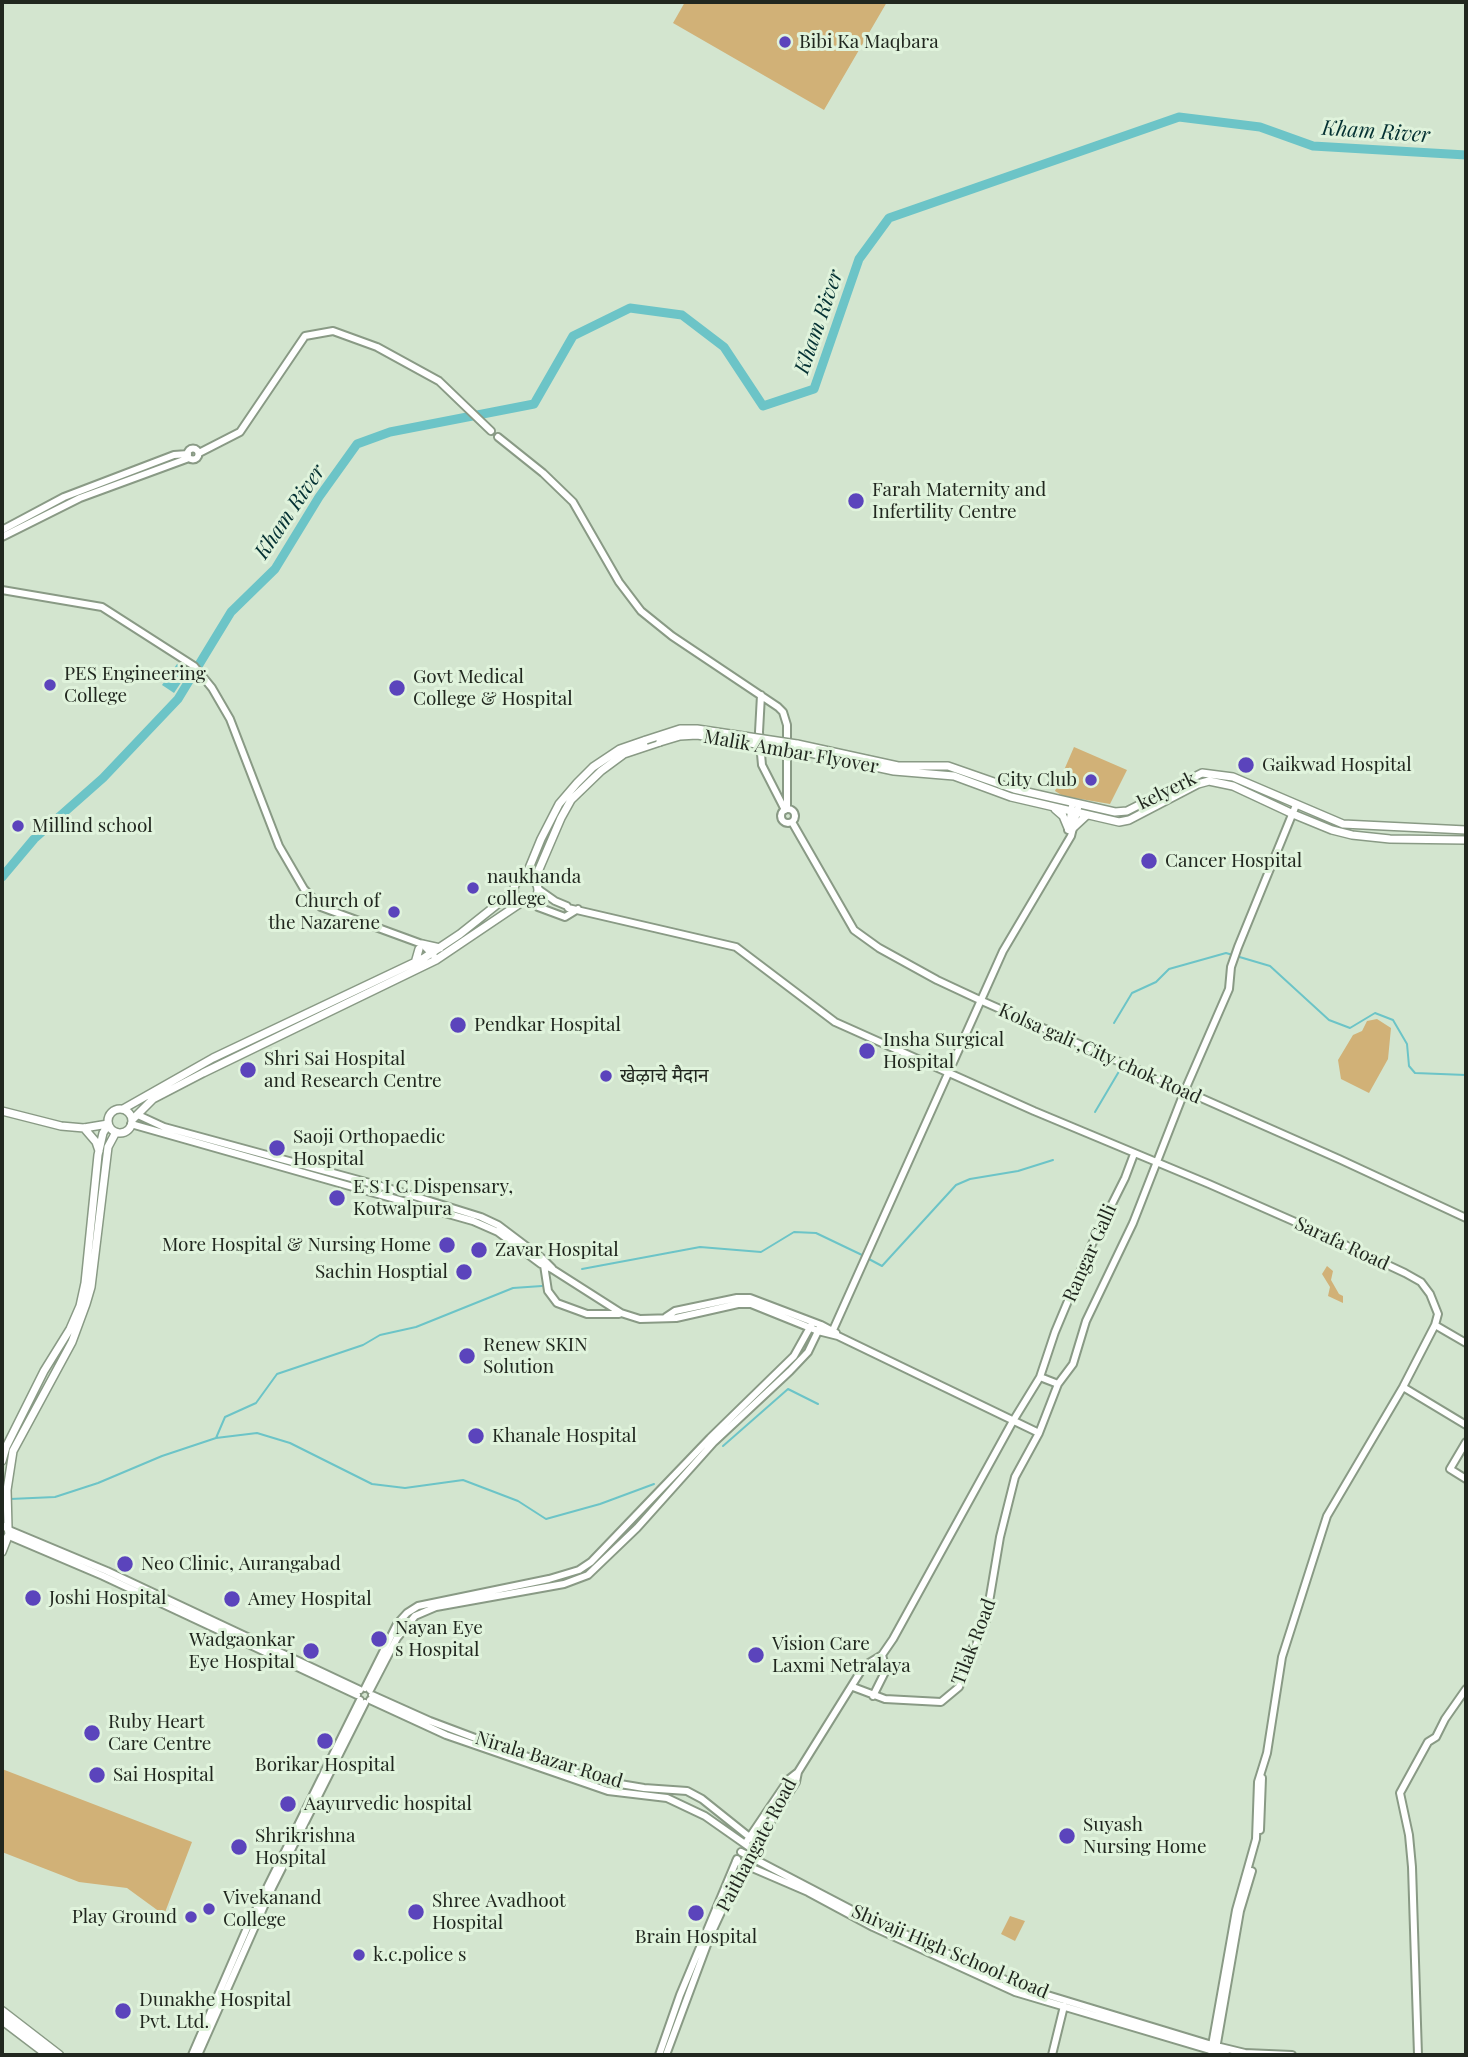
<!DOCTYPE html>
<html>
<head>
<meta charset="utf-8">
<style>
	body { margin:0 }
	#map { position:relative; width:1468px; height:2057px; overflow:hidden; background:#d3e5cf; font-family:"Playfair Display",serif }
	canvas { display:block }
	.frame { position:absolute; inset:0; border:4px solid #21271f; pointer-events:none }
</style>
</head>
<body>
<div id="map">
<canvas width="1468" height="2057"></canvas>
<div class="frame"></div>
</div>
<script>
const g = document.querySelector('canvas').getContext('2d');
g.lineJoin = 'round';
function fillPath(path, color) {
  g.fillStyle = color;
  g.fill(path, 'evenodd');
}
function toPath(rows) {
  const path = new Path2D();
  for (const r of rows) {
    if (r.length === 3) {
      path.moveTo(r[0] + r[2], r[1]);
      path.arc(r[0], r[1], r[2], 0, 2 * Math.PI);
      continue;
    }
    path.moveTo(r[0], r[1]);
    for (let i = 2; i < r.length; i += 2) path.lineTo(r[i], r[i + 1]);
  }
  return path;
}
function stroke(path, color, width, dash) {
  g.strokeStyle = color;
  g.lineWidth = width;
  g.lineCap = dash ? 'butt' : 'round';
  g.setLineDash(dash || []);
  g.stroke(path);
}
function drawText(font, color, halo, rows, align = 'center') {
  g.font = font + ' "Playfair Display","Noto Sans Devanagari",serif';
  g.lineWidth = 6;
  g.setLineDash([]);
  g.textBaseline = 'middle';
  g.strokeStyle = halo;
  g.fillStyle = color;
  for (const [text, x, y, turn = 0] of rows) {
    g.save();
    g.translate(x, y);
    g.rotate((+turn || 0) * Math.PI / 180);
    g.textAlign = isNaN(turn) ? turn : align;
    if (halo) g.strokeText(text, 0, 0);
    g.fillText(text, 0, 0);
    g.restore();
  }
}
fillPath(toPath([
	[685,2,887,2,824,110,673,23],
	[1074,747,1127,770,1110,804,1063,796,1055,791],
	[1377,1019,1391,1028,1388,1059,1369,1093,1341,1079,1338,1060,1353,1035,1362,1031,1367,1021],
	[1327,1266,1333,1271,1331,1280,1339,1294,1343,1296,1343,1303,1328,1296,1330,1287,1322,1274],
	[2,1769,192,1842,164,1915,127,1888,79,1882,2,1852],
	[1010,1916,1025,1921,1015,1941,1001,1934]
]), '#d1b177');
fillPath(toPath([
	[177,664,188,672,174,693,162,685]
]), '#6cc4c7');
stroke(toPath([
	[1114,1023,1132,993,1156,982,1169,969,1226,953,1270,966,1329,1020,1350,1028,1375,1013,1393,1020,1407,1044,1409,1066,1415,1073,1466,1075],
	[1095,1112,1121,1068],
	[867,1258,882,1266,956,1185,970,1179,1018,1171,1053,1160],
	[582,1269,700,1247,761,1252,794,1232,816,1233,862,1255],
	[216,1438,257,1433,290,1443,372,1484,405,1488,463,1480,518,1501,546,1519,600,1504,654,1484],
	[723,1446,788,1389,818,1404],
	[10,1499,55,1497,98,1483,162,1456,216,1438,225,1417,256,1403,277,1374,363,1345,380,1335,416,1327,513,1288,542,1286]
]), '#6cc4c7', 2);
stroke(toPath([
	[2,877,34,839,103,778,178,699,231,612,275,569,319,497,357,444,390,432,534,404,573,336,630,308,682,315,724,347,763,406,814,389,859,259,889,218,1179,117,1260,127,1313,146,1466,155]
]), '#6cc4c7', 9);
const secondary = toPath([
	[498,437,543,473,573,502,619,582,641,611,672,636,778,707,783,712,787,725,787,809],
	[193,454,5.5],
	[199,453,240,432,305,336,333,331,377,347,439,381,491,431],
	[2,530,64,497,174,455,188,454],
	[2,537,80,498,189,458],
	[2,590,102,607,194,666,212,688,230,719,279,846,304,889,321,907,422,944,434,956],
	[761,695,759,732,762,765,785,810],
	[788,816,7],
	[792,822,854,930,879,948,937,980,982,1001,1339,1159,1466,1218],
	[1068,830,1072,806],
	[538,889,555,901,567,906,568,908,736,947,835,1022,1034,1111,1209,1184,1309,1228,1405,1273,1421,1282,1430,1294,1438,1314,1435,1325,1403,1387,1327,1516,1282,1657,1267,1753,1258,1782,1256,1839,1236,1910,1211,2051],
	[532,901,538,907,565,917,578,909],
	[138,1115,164,1127,388,1188,481,1217,498,1225,543,1259,552,1268],
	[131,1124,473,1221,498,1232,541,1264,552,1269,621,1313,640,1319,676,1318,738,1304,751,1304,818,1331,838,1336,1039,1433],
	[544,1265,548,1291,557,1303,587,1314,619,1314],
	[666,1317,675,1311,737,1298,750,1298,821,1325,836,1333],
	[1435,1325,1466,1343],
	[833,1330,1003,951,1071,836,1079,804],
	[1040,1377,1058,1384],
	[1403,1387,1466,1425],
	[1466,1442,1450,1469,1466,1479],
	[9,1530,107,1571,360,1690],
	[9,1536,103,1576,357,1695],
	[853,1687,885,1699,941,1702,959,1687,986,1620,1000,1537,1015,1477,1039,1433,1058,1384,1073,1364,1086,1321,1133,1223,1185,1090,1229,989,1231,967,1238,947,1296,805],
	[365,1688,397,1624,407,1613,418,1606,549,1579,579,1570,591,1562,710,1438,794,1356,813,1322],
	[370,1690,397,1638,415,1616,436,1607,564,1584,588,1575,637,1528,714,1442,790,1371,808,1352,821,1325],
	[372,1695,430,1721,507,1750,602,1781,644,1788,687,1791,702,1799,757,1843],
	[873,1696,886,1670,882,1655],
	[370,1700,446,1735,608,1791,667,1798,705,1816,752,1849],
	[1260,1830,1262,1778],
	[747,1841,789,1779,798,1772],
	[741,1852,850,1909,1021,1987,1212,2045,1245,2053,1292,2055],
	[736,1861,808,1892,873,1927,1015,1992,1227,2055],
	[1216,2049,1240,1911,1252,1871],
	[192,2055,247,1928,360,1700],
	[198,2055,272,1888,365,1703],
	[659,2055,680,1995,737,1859],
	[666,2055,711,1934,743,1865,796,1782,798,1772,864,1666,882,1655,893,1639,1013,1421,1040,1377,1055,1332,1091,1246,1125,1178,1134,1154],
	[1052,2055,1064,2006],
	[1418,2055,1412,1867,1409,1835,1400,1793,1428,1742,1436,1737,1445,1719,1466,1689]
]);
const primary = toPath([
	[797,744,898,766,948,766,1014,789,1115,812,1127,811,1202,773,1233,777,1343,824,1466,830],
	[796,750,894,771,954,776,1011,797,1119,822,1129,820,1198,784,1209,781,1233,786,1293,814,1332,830,1352,835,1390,839,1466,840],
	[1055,809,1063,816,1068,828],
	[1073,828,1087,815],
	[526,890,12],
	[525,878,541,839,559,804,577,783,593,767,620,749,646,740],
	[534,881,561,818,571,800,601,771,624,754,660,742],
	[422,944,440,948],
	[415,963,419,949],
	[120,1121,12],
	[123,1109,213,1058,424,958,460,934,514,891],
	[2,1111,61,1126,84,1128,108,1124],
	[132,1120,153,1099,203,1073,436,960,522,902],
	[84,1128,96,1142,99,1151],
	[2,1461,6,1447,44,1371,70,1329,80,1306,85,1283,98,1155,103,1133,108,1125],
	[2,1526,8,1528,9,1534,7,1538,2,1541],
	[8,1528,7,1490,13,1451,72,1342,86,1304,91,1287,108,1147,116,1132],
	[2,1552,7,1539]
]);
const highway = toPath([
	[2,2011,59,2055],
	[2,2020,48,2055]
]);
stroke(secondary, '#899a85', 10);
stroke(primary, '#899a85', 10);
stroke(highway, '#899a85', 11);
stroke(secondary, '#fff', 6);
stroke(primary, '#fff', 7);
stroke(highway, '#fff', 8);
const primaryBridge = toPath([
	[646,740,680,729,697,729,797,744],
	[660,742,680,736,697,735,796,750]
]);
stroke(primaryBridge, '#899a85', 10, []);
stroke(primaryBridge, '#fff', 7);
for (const [x, y, r, color] of [
	[785,42,7,"#5b44bc"],
	[856,501,9,"#5b44bc"],
	[50,685,7,"#5b44bc"],
	[397,688,9,"#5b44bc"],
	[1246,765,9,"#5b44bc"],
	[1091,780,7,"#5b44bc"],
	[18,826,7,"#5b44bc"],
	[1149,861,9,"#5b44bc"],
	[473,888,7,"#5b44bc"],
	[394,912,7,"#5b44bc"],
	[458,1025,9,"#5b44bc"],
	[867,1051,9,"#5b44bc"],
	[248,1070,9,"#5b44bc"],
	[606,1076,7,"#5b44bc"],
	[277,1148,9,"#5b44bc"],
	[337,1198,9,"#5b44bc"],
	[447,1245,9,"#5b44bc"],
	[479,1250,9,"#5b44bc"],
	[464,1272,9,"#5b44bc"],
	[467,1356,9,"#5b44bc"],
	[476,1436,9,"#5b44bc"],
	[125,1564,9,"#5b44bc"],
	[33,1598,9,"#5b44bc"],
	[232,1599,9,"#5b44bc"],
	[379,1639,9,"#5b44bc"],
	[311,1651,9,"#5b44bc"],
	[756,1655,9,"#5b44bc"],
	[92,1733,9,"#5b44bc"],
	[325,1741,9,"#5b44bc"],
	[97,1775,9,"#5b44bc"],
	[288,1804,9,"#5b44bc"],
	[1067,1836,9,"#5b44bc"],
	[239,1847,9,"#5b44bc"],
	[209,1909,7,"#5b44bc"],
	[416,1912,9,"#5b44bc"],
	[696,1913,9,"#5b44bc"],
	[191,1917,7,"#5b44bc"],
	[359,1955,7,"#5b44bc"],
	[123,2011,9,"#5b44bc"]
]) {
  const dot = new Path2D();
  dot.arc(x, y, r, 0, 2 * Math.PI);
  g.fillStyle = color;
  g.fill(dot);
  stroke(dot, '#e0f3dc', 2.5);
}
drawText('19px', '#21271f', '#e0f3dc', [
	["Bibi Ka Maqbara",799,42],
	["Farah Maternity and",872,490],
	["Infertility Centre",872,512],
	["PES Engineering",64,674],
	["College",64,696],
	["Govt Medical",413,677],
	["College & Hospital",413,699],
	["Gaikwad Hospital",1262,765],
	["City Club",1077,780,"right"],
	["Millind school",32,826],
	["Cancer Hospital",1165,861],
	["naukhanda",487,877],
	["college",487,899],
	["Church of",380,901,"right"],
	["the Nazarene",380,923,"right"],
	["Pendkar Hospital",474,1025],
	["Insha Surgical",883,1040],
	["Hospital",883,1062],
	["Shri Sai Hospital",264,1059],
	["and Research Centre",264,1081],
	["खेऴाचे मैदान",620,1076],
	["Saoji Orthopaedic",293,1137],
	["Hospital",293,1159],
	["E S I C Dispensary,",353,1187],
	["Kotwalpura",353,1209],
	["More Hospital & Nursing Home",431,1245,"right"],
	["Zavar Hospital",495,1250],
	["Sachin Hosptial",448,1272,"right"],
	["Renew SKIN",483,1345],
	["Solution",483,1367],
	["Khanale Hospital",492,1436],
	["Neo Clinic, Aurangabad",141,1564],
	["Joshi Hospital",49,1598],
	["Amey Hospital",248,1599],
	["Nayan Eye",395,1628],
	["s Hospital",395,1650],
	["Wadgaonkar",295,1640,"right"],
	["Eye Hospital",295,1662,"right"],
	["Vision Care",772,1644],
	["Laxmi Netralaya",772,1666],
	["Ruby Heart",108,1722],
	["Care Centre",108,1744],
	["Borikar Hospital",325,1765,"center"],
	["Sai Hospital",113,1775],
	["Aayurvedic hospital",304,1804],
	["Suyash",1083,1825],
	["Nursing Home",1083,1847],
	["Shrikrishna",255,1836],
	["Hospital",255,1858],
	["Vivekanand",223,1898],
	["College",223,1920],
	["Shree Avadhoot",432,1901],
	["Hospital",432,1923],
	["Play Ground",177,1917,"right"],
	["Brain Hospital",696,1937,"center"],
	["k.c.police s",373,1955],
	["Dunakhe Hospital",139,2000],
	["Pvt. Ltd.",139,2022]
], 'left');
drawText('19px', '#21271f', '#e0f3dc', [
	["Malik Ambar Flyover",791,752,10],
	["kelyerk",1167,791,-26],
	["Kolsa gali ,City chok Road",1100,1054,24],
	["Sarafa Road",1342,1244,25],
	["Rangar Galli",1090,1253,-66],
	["Tilak Road",974,1642,-69],
	["Nirala Bazar Road",549,1760,17],
	["Paithangate Road",757,1845,-62],
	["Shivaji High School Road",950,1952,23]
]);
drawText('italic 21px', '#033032', '#e0f3dc', [
	["Kham River",1376,132,4],
	["Kham River",819,322,-71],
	["Kham River",290,512,-56]
]);
</script>
</body>
</html>
